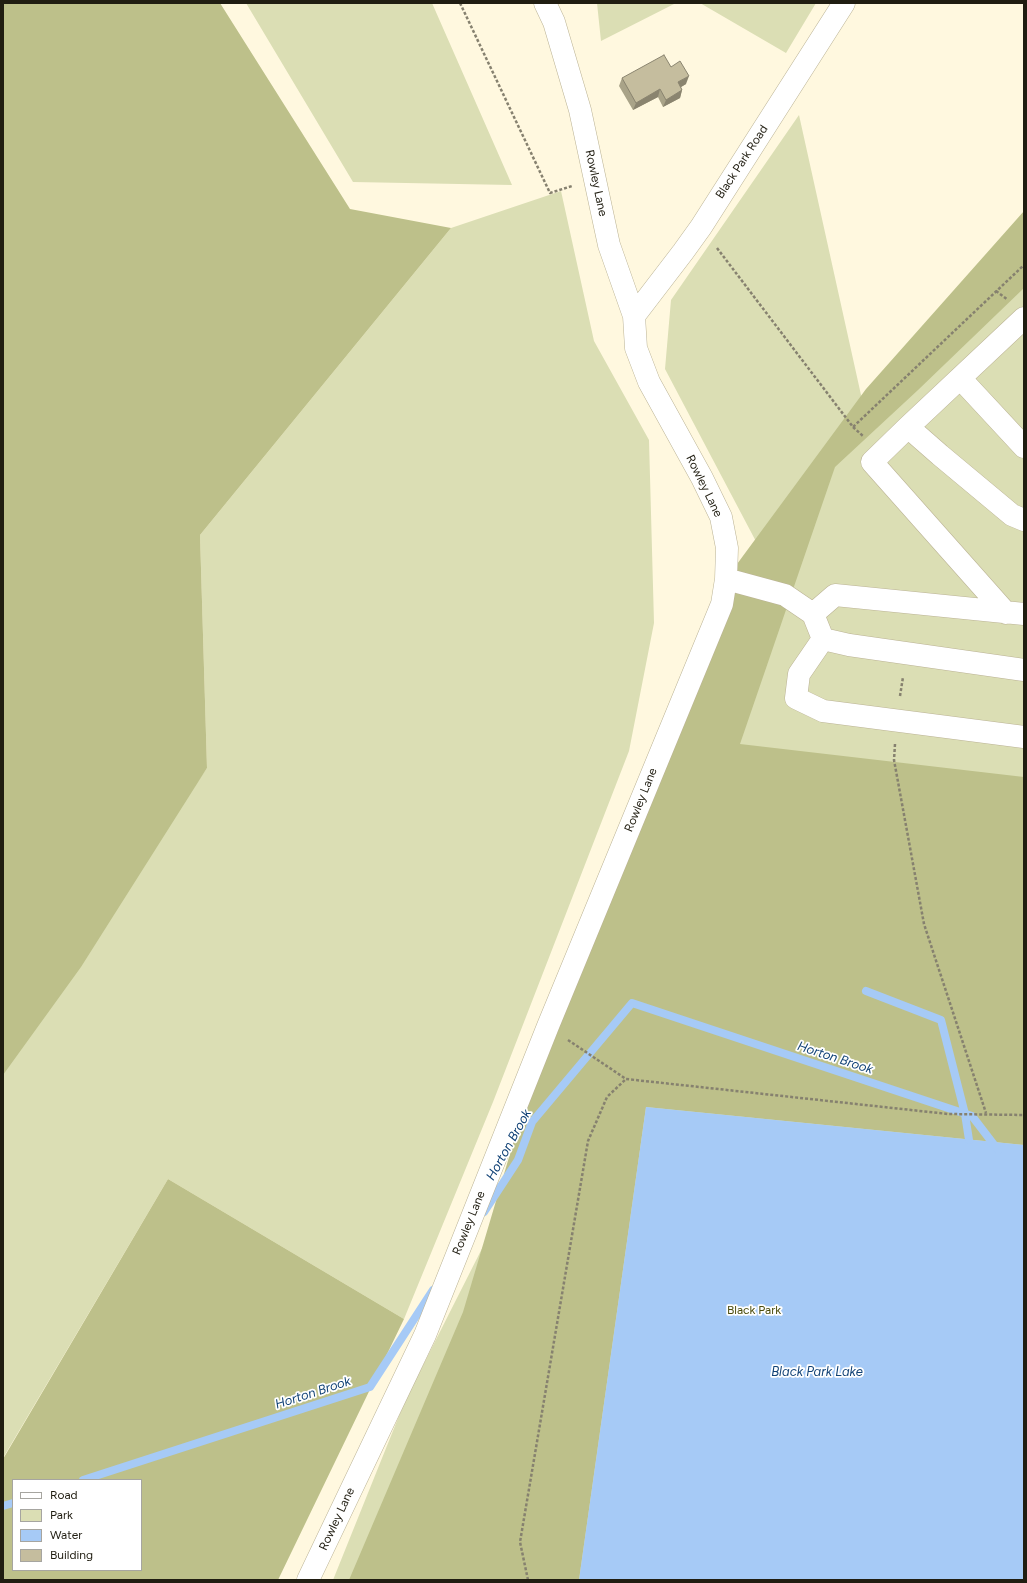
<!DOCTYPE html>
<html>
<head>
<meta charset="utf-8">
<style>
	body { margin:0 }
	#map { position:relative; width:1027px; height:1583px; overflow:hidden; background:#fff8df; font-family:Figtree,sans-serif }
	canvas { display:block }
	.frame { position:absolute; inset:0; border:4px solid #201d11; pointer-events:none }
	.legend { position:absolute; left:12px; top:1479px; width:130px; height:92px; box-sizing:border-box; background:#fff; border:1px solid #a6a5a0; margin:0; padding:5px 7px; list-style:none; font-size:12px; color:#201d11 }
	.legend li { display:flex; align-items:center; gap:8px; height:20px }
	.legend b { width:20px; border:1px solid #a6a5a0 }
</style>
</head>
<body>
<div id="map">
<canvas width="1027" height="1583"></canvas>
<div class="frame"></div>
<ul class="legend">
<li><b style="height:5px;background:#fff"></b>Road</li>
<li><b style="height:11px;background:#dbdeb4"></b>Park</li>
<li><b style="height:11px;background:#a6caf6"></b>Water</li>
<li><b style="height:11px;background:#c5bd9e"></b>Building</li>
</ul>
</div>
<script>
const g = document.querySelector('canvas').getContext('2d');
g.lineJoin = 'round';
function fillPath(path, color) {
  g.fillStyle = color;
  g.fill(path, 'evenodd');
}
function toPath(rows) {
  const path = new Path2D();
  for (const r of rows) {
    path.moveTo(r[0], r[1]);
    for (let i = 2; i < r.length; i += 2) path.lineTo(r[i], r[i + 1]);
  }
  return path;
}
function stroke(path, color, width, dash) {
  g.strokeStyle = color;
  g.lineWidth = width;
  g.lineCap = dash ? 'butt' : 'round';
  g.setLineDash(dash || []);
  g.stroke(path);
}
function drawText(font, color, halo, rows, align = 'center') {
  g.font = font + ' Figtree,sans-serif';
  g.lineWidth = 3.5;
  g.setLineDash([]);
  g.textBaseline = 'middle';
  g.strokeStyle = halo;
  g.fillStyle = color;
  for (const [text, x, y, turn = 0] of rows) {
    g.save();
    g.translate(x, y);
    g.rotate((+turn || 0) * Math.PI / 180);
    g.textAlign = isNaN(turn) ? turn : align;
    if (halo) g.strokeText(text, 0, 0);
    g.fillText(text, 0, 0);
    g.restore();
  }
}
fillPath(toPath([
	[246,3,432,3,512,185,353,182],
	[597,3,676,3,601,41],
	[700,3,816,3,786,53],
	[799,115,863,404,1024,259,1024,1580,333,1580,405,1401,509,1195,770,568,665,369,671,300],
	[561,191,594,341,649,440,654,623,629,751,493,1102,404,1319,168,1179,3,1458,3,1063,207,768,200,535,451,228]
]), '#dbdeb4');
fillPath(toPath([
	[3,3,220,3,350,209,451,228,200,535,207,768,81,967,3,1075],
	[1024,211,1024,288,918,390,835,467,740,744,1024,777,1024,1145,646,1107,579,1580,349,1580,463,1312,548,1026,726,579,866,389],
	[168,1179,404,1319,278,1580,3,1580,3,1459],
	[13,1480,141,1480,141,1570,13,1570]
]), '#bdc08a');
fillPath(toPath([
	[646,1107,1024,1145,1024,1580,579,1580]
]), '#a6caf6');
stroke(toPath([
	[866,991,941,1020,965,1114,969,1140],
	[484,1212,518,1160,532,1122,632,1003,972,1116,998,1150],
	[83,1480,370,1387,433,1290],
	[3,1506,13,1503]
]), '#a6caf6', 8);
const minor = toPath([
	[634,316,683,252,701,227,844,3],
	[960,378,1024,447],
	[908,427,940,455,1012,515,1024,520],
	[726,579,785,595,813,614,823,639,849,645,1024,670],
	[1006,613,872,462,908,427,1024,318],
	[813,614,835,595,1024,614],
	[823,639,799,674,796,698,823,711,1024,737],
	[308,1580,425,1335,548,1026,722,604,726,579,727,548,721,517,702,478,649,382,636,348,634,316,609,245,580,110,554,22,545,3]
]);
stroke(minor, '#bbb395', 23);
stroke(toPath([
	[460,3,550,193,572,186],
	[717,248,853,427,1024,265],
	[996,291,1008,300],
	[853,427,863,436],
	[900,696,903,677],
	[895,744,894,760,924,924,986,1113],
	[568,1040,626,1079,948,1114,1024,1115],
	[528,1580,520,1542,588,1141,607,1097,626,1079]
]), '#86816f', 2.5, [3, 2]);
stroke(minor, '#fff', 22);
fillPath(toPath([
	[671,67,686,84,681,87,682,90,680,98,663,107,658,97,633,110,619,86,622,78]
]), '#a9a388');
fillPath(toPath([
	[689,76,686,84,676,90,678,82],
	[660,89,658,97,633,110,636,103],
	[682,90,680,98,663,107,666,100]
]), '#8a846f');
const building = toPath([
	[664,55,671,67,680,61,689,76,678,82,682,90,666,100,660,89,636,103,622,78,664,55]
]);
fillPath(building, '#c5bd9e');
stroke(building, '#8a846f', 1);
drawText('12px', '#201d11', '#fff', [
	["Black Park Road",742,162,-57],
	["Rowley Lane",596,183,78],
	["Rowley Lane",704,486,64],
	["Rowley Lane",641,800,-68],
	["Rowley Lane",469,1223,-68],
	["Rowley Lane",337,1519,-65]
]);
drawText('12px', '#4b4c0b', '#fff', [
	["Black Park",754,1310]
]);
drawText('italic 13px', '#114276', '#fff', [
	["Horton Brook",835,1058,18],
	["Horton Brook",509,1145,-61],
	["Black Park Lake",817,1372],
	["Horton Brook",313,1393,-18]
]);
</script>
</body>
</html>
